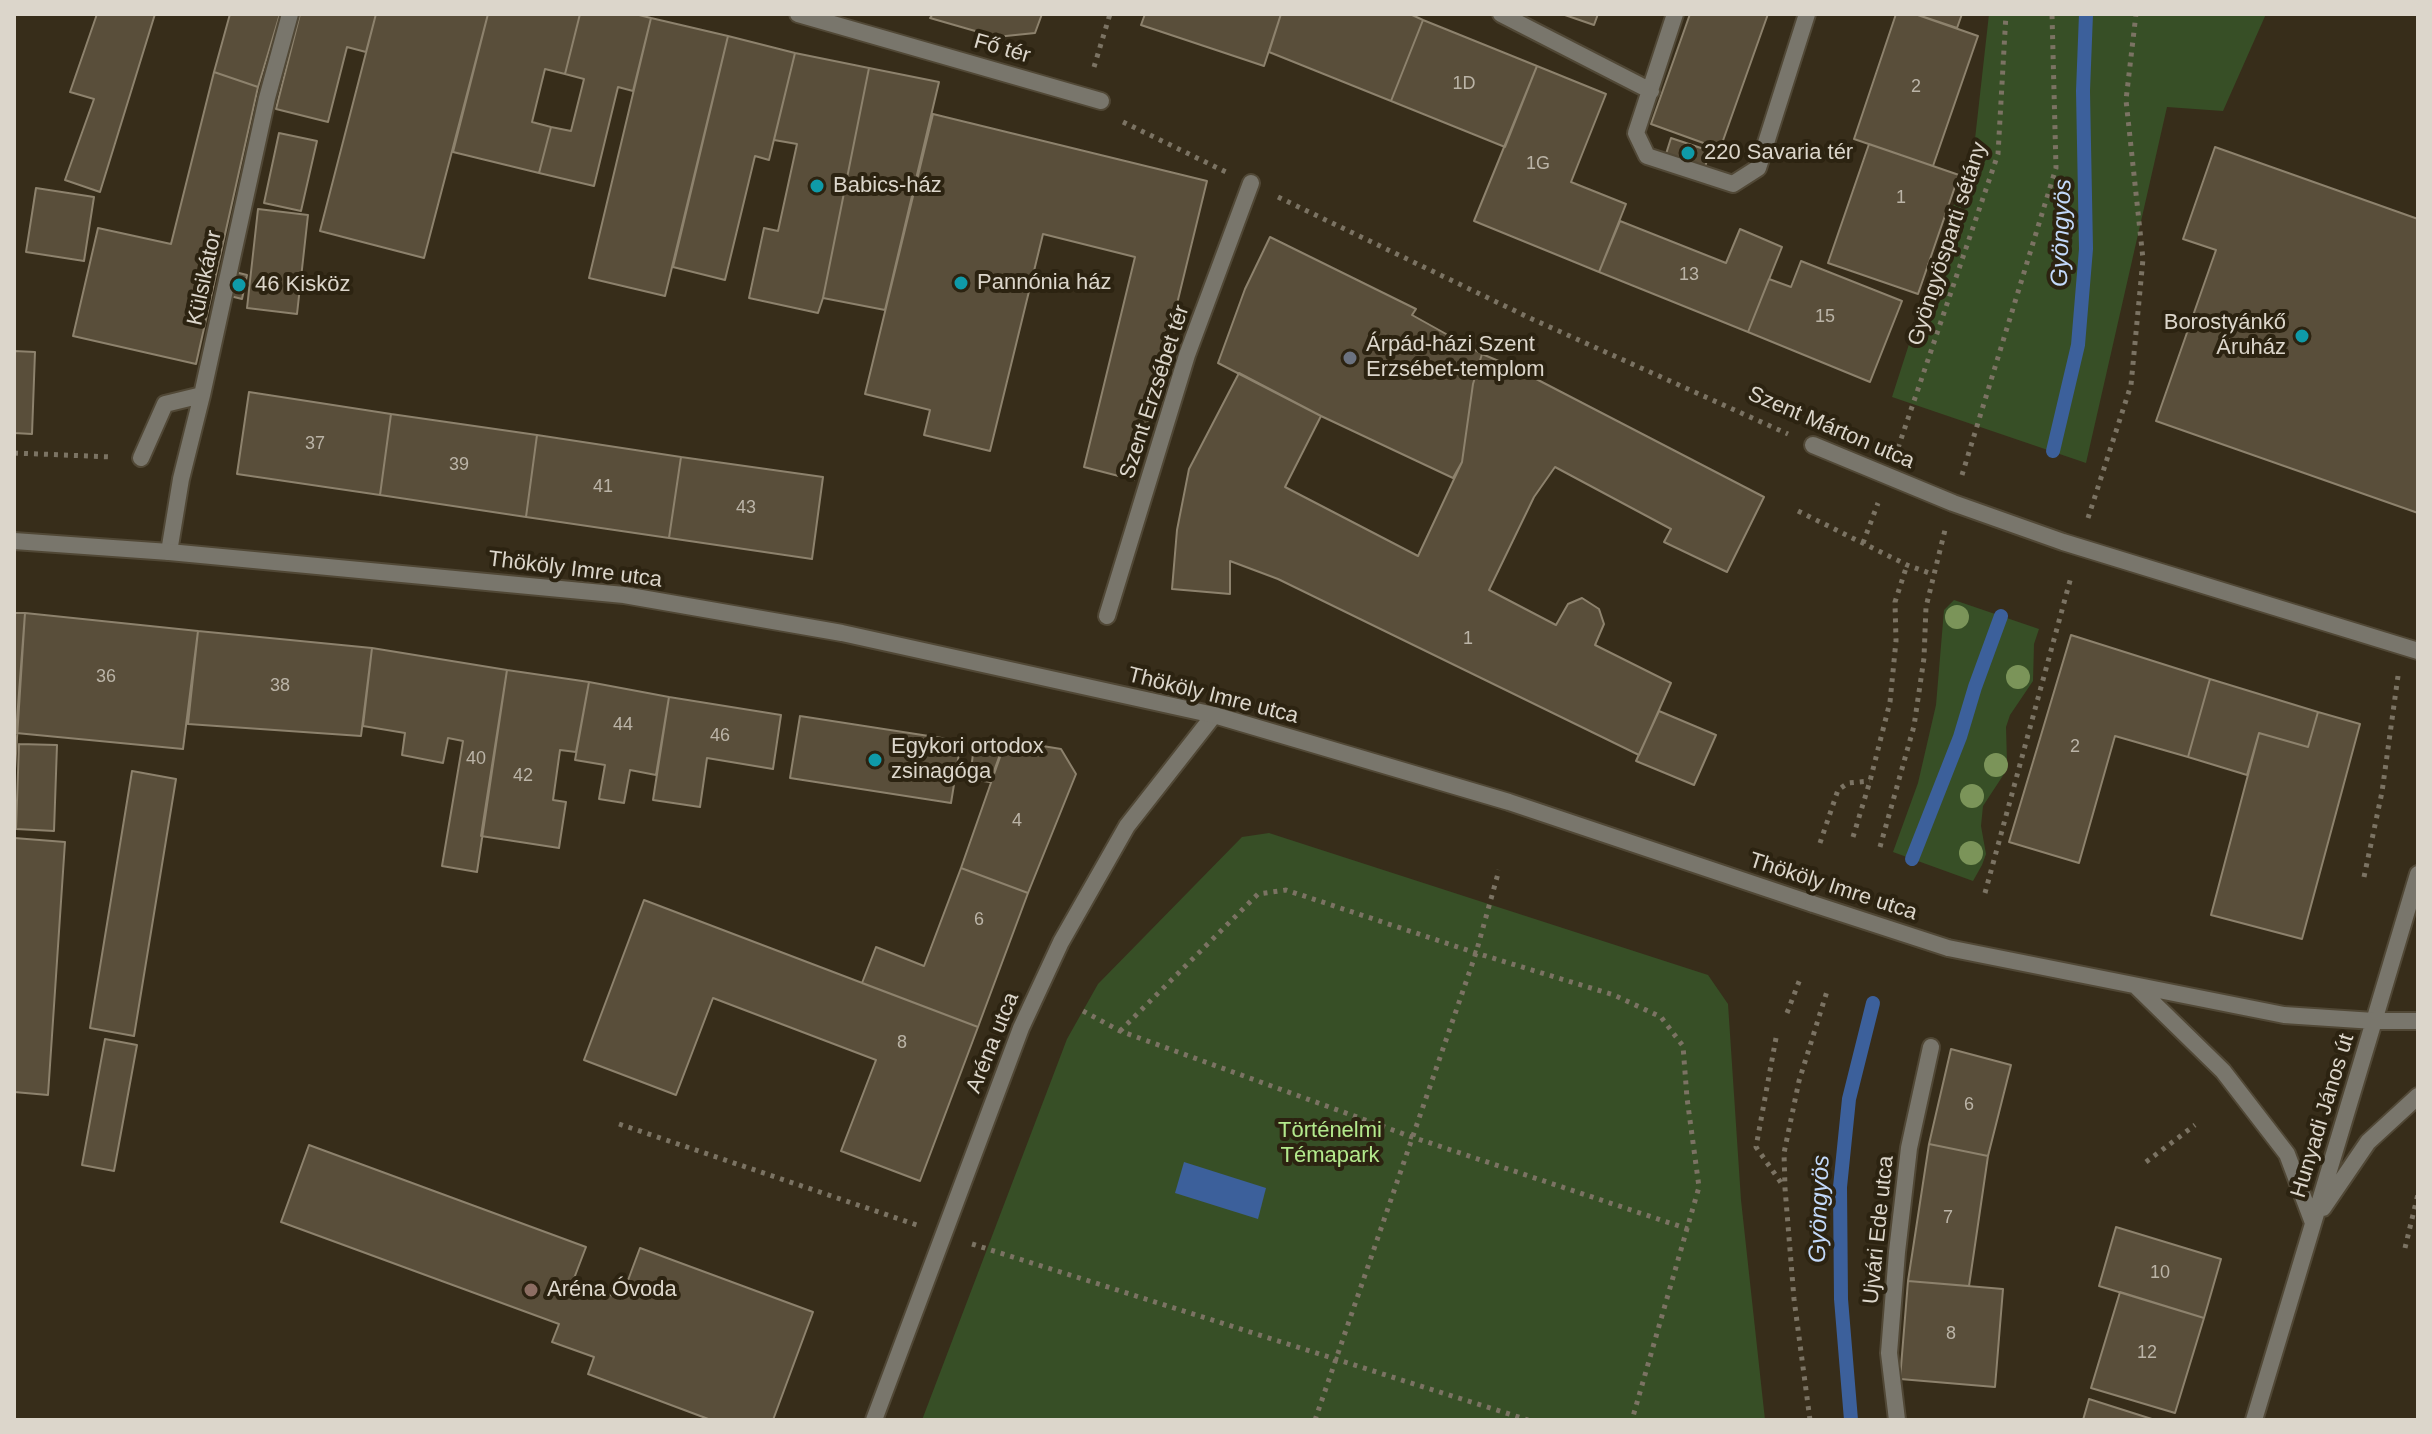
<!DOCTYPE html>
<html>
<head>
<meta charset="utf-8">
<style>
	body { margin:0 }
	#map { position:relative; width:2432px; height:1434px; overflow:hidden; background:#372d1a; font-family:Arial,sans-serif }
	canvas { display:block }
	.frame { position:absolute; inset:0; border:16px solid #dcd6cb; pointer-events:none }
</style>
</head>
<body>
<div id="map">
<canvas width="2432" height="1434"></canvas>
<div class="frame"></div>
</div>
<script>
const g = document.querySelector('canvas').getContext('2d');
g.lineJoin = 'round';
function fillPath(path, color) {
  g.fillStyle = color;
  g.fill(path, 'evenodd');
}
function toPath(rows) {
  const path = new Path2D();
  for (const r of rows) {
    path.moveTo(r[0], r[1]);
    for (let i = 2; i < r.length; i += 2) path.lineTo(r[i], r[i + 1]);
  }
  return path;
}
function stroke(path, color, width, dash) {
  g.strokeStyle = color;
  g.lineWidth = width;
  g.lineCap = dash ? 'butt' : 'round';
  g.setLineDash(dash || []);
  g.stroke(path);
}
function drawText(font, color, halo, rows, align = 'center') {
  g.font = font + ' Arial,sans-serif';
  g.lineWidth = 8;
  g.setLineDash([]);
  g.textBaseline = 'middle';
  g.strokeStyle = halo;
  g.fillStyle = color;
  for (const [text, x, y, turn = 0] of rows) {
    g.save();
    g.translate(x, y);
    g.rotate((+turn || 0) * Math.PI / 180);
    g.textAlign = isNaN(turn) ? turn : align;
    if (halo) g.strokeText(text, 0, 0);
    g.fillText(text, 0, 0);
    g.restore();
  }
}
fillPath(toPath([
	[1989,14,2266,14,2223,111,2167,107,2086,463,1892,397,1975,139],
	[1954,600,2039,629,2034,644,2033,681,2010,715,2006,727,2007,762,2004,774,1983,806,1981,826,1986,854,1982,865,1973,881,1893,852,1918,783,1936,705,1944,610],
	[1269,833,1708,975,1728,1004,1741,1200,1765,1420,922,1420,1067,1039,1098,984,1242,837]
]), '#374f26');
fillPath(toPath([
	[1184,1162,1266,1188,1258,1219,1175,1193]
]), '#3c609b');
stroke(toPath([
	[2053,451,2078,345,2086,249,2083,91,2086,14],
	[1912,859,1960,737,1975,687,2001,616],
	[1851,1420,1841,1299,1840,1187,1849,1099,1873,1003]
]), '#3c609b', 14);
const building = toPath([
	[97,14,155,14,100,192,65,180,94,99,70,92,97,14],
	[230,14,280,14,258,87,214,72,230,14],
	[300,14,376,14,366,52,347,47,328,122,276,109,300,14],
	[376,14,488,14,424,258,320,231,376,14],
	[488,14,580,14,565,74,545,69,532,122,551,127,539,173,453,152,488,14],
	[580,14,635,14,651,18,633,91,618,87,594,186,539,173,551,127,571,131,584,79,565,74,580,14],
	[933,14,1042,14,1035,33,996,37,930,18,933,14],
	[1145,14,1281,14,1264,66,1141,25,1145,14],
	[1281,14,1410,14,1423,20,1391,101,1269,52,1281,14],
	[1562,14,1598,14,1594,25,1562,14],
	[1690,14,1768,14,1720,149,1651,124,1690,14],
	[1896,14,1915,14,1978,36,1933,166,1854,139,1896,14],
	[1915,14,1962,14,1957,28,1915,14],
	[651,18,728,36,665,296,589,278,651,18],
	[1423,20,1537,66,1505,147,1391,101,1423,20],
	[728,36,795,53,769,160,755,156,725,280,673,267,728,36],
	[795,53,869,68,823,298,818,313,749,298,764,228,778,231,797,144,774,140,795,53],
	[1537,66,1606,94,1571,182,1626,204,1599,272,1474,221,1537,66],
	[869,68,939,82,885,310,823,298,869,68],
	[214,72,258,87,196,364,73,336,98,228,171,244,214,72],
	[933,114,1207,181,1134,480,1084,467,1135,257,1043,234,990,451,924,435,930,410,865,394,933,114],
	[279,133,317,141,301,211,264,203,279,133],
	[1671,138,1710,151,1705,167,1666,154,1671,138],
	[1869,144,1959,175,1918,294,1828,263,1869,144],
	[2215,147,2418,219,2418,513,2156,421,2216,250,2183,239,2215,147],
	[36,188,94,197,84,261,26,252,36,188],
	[258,209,308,215,297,314,247,308,258,209],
	[1620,221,1726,263,1740,229,1782,247,1748,332,1599,272,1620,221],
	[1270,237,1416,309,1412,315,1482,354,1473,384,1462,462,1453,478,1321,416,1218,363,1245,289,1270,237],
	[1801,261,1902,301,1870,382,1748,332,1769,279,1791,287,1801,261],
	[235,272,247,275,242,299,230,296,235,272],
	[14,351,35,352,32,434,14,433,14,351],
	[1482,354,1513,367,1764,497,1727,572,1664,542,1671,529,1555,467,1534,497,1489,590,1556,625,1568,604,1582,598,1599,609,1604,624,1595,645,1671,683,1639,755,1278,579,1230,561,1230,594,1172,589,1177,530,1189,469,1239,373,1321,416,1285,487,1418,556,1462,462,1473,384,1482,354],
	[249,392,391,414,380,495,237,474,249,392],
	[391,414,537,435,526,517,380,495,391,414],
	[537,435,681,457,669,538,526,517,537,435],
	[681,457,823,477,812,559,669,538,681,457],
	[14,613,25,613,14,785,14,613],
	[25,613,198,631,183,749,16,733,25,613],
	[198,631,372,648,361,736,188,724,198,631],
	[2071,635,2210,679,2188,757,2115,736,2079,863,2009,842,2071,635],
	[372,648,507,670,477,872,442,866,463,741,448,738,443,763,402,755,405,733,363,726,372,648],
	[507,670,589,682,576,752,560,750,553,800,566,802,559,848,481,836,507,670],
	[2210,679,2318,712,2308,747,2259,733,2247,775,2188,757,2210,679],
	[589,682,669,697,656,775,630,770,624,803,599,799,605,765,575,760,589,682],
	[669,697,781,715,773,769,707,758,700,807,653,800,669,697],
	[1659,711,1716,735,1694,785,1636,761,1659,711],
	[2318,712,2360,724,2302,939,2211,915,2259,733,2308,747,2318,712],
	[800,716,961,741,951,803,790,778,800,716],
	[1006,740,1061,749,1076,774,1028,893,961,868,1006,740],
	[19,744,57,745,54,831,16,829,19,744],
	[974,745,1002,749,990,782,970,779,974,745],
	[132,771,176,779,134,1036,90,1028,132,771],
	[14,838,65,842,48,1095,14,1092,14,838],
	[961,868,1028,893,978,1027,862,983,876,947,924,966,961,868],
	[644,900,978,1027,920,1181,841,1151,876,1060,713,998,676,1095,584,1060,644,900],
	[105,1039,137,1045,114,1171,82,1165,105,1039],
	[1951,1049,2011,1065,1988,1156,1929,1144,1951,1049],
	[1929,1144,1988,1156,1969,1286,1908,1281,1929,1144],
	[309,1145,586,1247,573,1281,621,1299,640,1248,813,1312,773,1420,711,1420,588,1374,594,1357,552,1342,559,1324,281,1222,309,1145],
	[2116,1227,2221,1259,2204,1318,2099,1286,2116,1227],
	[1908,1281,2003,1289,1995,1387,1900,1379,1908,1281],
	[2120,1292,2204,1318,2175,1413,2091,1388,2120,1292],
	[2089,1399,2155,1420,2083,1420,2089,1399]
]);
fillPath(building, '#594e3a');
stroke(building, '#8d826d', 2);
const service = toPath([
	[1501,14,1651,91],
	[1675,14,1636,133,1647,156,1733,184,1758,168,1807,14]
]);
const pedestrian = toPath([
	[798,14,1101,101],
	[141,458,165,404,202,395],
	[169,552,181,479,202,395,267,98,290,14],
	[1107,616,1187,355,1251,183]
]);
const minor = toPath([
	[1813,445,1953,503,2063,542,2418,651],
	[2374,1021,2418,874],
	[874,1420,1021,1028,1061,942,1127,826,1214,715],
	[1897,1420,1889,1353,1897,1252,1909,1148,1931,1047]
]);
const tertiary = toPath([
	[14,541,169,552,624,595,842,633,1214,715,1509,802,1813,904],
	[1948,948,2284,1015,2374,1021,2418,1021],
	[2136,986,2223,1071,2287,1154,2313,1223],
	[2323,1208,2368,1142,2418,1096],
	[2254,1420,2374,1021]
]);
stroke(service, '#514836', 20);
stroke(pedestrian, '#514836', 20);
stroke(minor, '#514836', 20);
stroke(tertiary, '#514836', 20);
stroke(toPath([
	[1094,67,1110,14],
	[1123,122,1226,172],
	[1278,197,1532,319,1788,434],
	[1898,448,1998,154,2006,14],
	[14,453,113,457],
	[1962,475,2056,168,2052,14],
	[1798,511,1907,565,1932,574],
	[2088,518,2131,385,2143,259,2126,100,2136,14],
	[1863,543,1878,503],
	[1853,837,1870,781,1890,702,1896,641,1895,602,1907,565],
	[1820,843,1838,790,1848,783,1870,781],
	[1880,847,1914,726,1924,658,1926,607,1945,530],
	[2364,877,2382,792,2398,676],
	[1985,893,2071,577],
	[1083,1011,1120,1031,1412,1137,1688,1229],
	[1787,1013,1800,979],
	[1120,1031,1258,894,1286,890,1476,953,1614,995,1661,1017,1683,1046,1687,1098,1699,1187,1632,1420],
	[1776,1038,1756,1147,1784,1187],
	[619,1124,917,1225],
	[2146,1162,2195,1125],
	[972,1244,1528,1420],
	[2405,1248,2418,1194],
	[1315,1420,1476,953,1499,870],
	[1810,1420,1794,1299,1785,1188,1784,1153,1799,1081,1828,988]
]), '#7b7363', 5, [4, 6]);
stroke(service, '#79766c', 16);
stroke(pedestrian, '#79766c', 16);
stroke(minor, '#79766c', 16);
stroke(tertiary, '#79766c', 16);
const tertiaryBridge = toPath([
	[1813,904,1948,948]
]);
stroke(tertiaryBridge, '#514836', 20, []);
stroke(tertiaryBridge, '#79766c', 16);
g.fillStyle = '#7b9459';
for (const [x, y] of [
	[1957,617],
	[2018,677],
	[1996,765],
	[1972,796],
	[1971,853]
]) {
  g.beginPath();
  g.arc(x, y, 12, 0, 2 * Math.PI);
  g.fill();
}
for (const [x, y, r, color] of [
	[1688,153,8,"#0f9aa8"],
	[817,186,8,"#0f9aa8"],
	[961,283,8,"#0f9aa8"],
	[239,285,8,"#0f9aa8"],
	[2302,336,8,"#0f9aa8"],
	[1350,358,8,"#6b7280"],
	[875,760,8,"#0f9aa8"],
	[531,1290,8,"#8d6e63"]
]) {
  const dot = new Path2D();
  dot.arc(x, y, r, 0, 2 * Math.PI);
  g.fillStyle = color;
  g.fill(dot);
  stroke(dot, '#2c2311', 3);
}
drawText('18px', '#bbb4a7', null, [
	["1D",1464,84],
	["2",1916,87],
	["1G",1538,164],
	["1",1901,198],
	["13",1689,275],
	["15",1825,317],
	["37",315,444],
	["39",459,465],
	["41",603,487],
	["43",746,508],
	["1",1468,639],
	["36",106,677],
	["38",280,686],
	["44",623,725],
	["46",720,736],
	["2",2075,747],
	["40",476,759],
	["42",523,776],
	["4",1017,821],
	["6",979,920],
	["8",902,1043],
	["6",1969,1105],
	["7",1948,1218],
	["10",2160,1273],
	["8",1951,1334],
	["12",2147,1353]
]);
drawText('22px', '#dcd6cb', '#2c2311', [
	["Fő tér",1002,49,16],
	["Gyöngyösparti sétány",1948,244,-72],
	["Külsikátor",205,278,-78],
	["Szent Erzsébet tér",1155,392,-72],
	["Szent Márton utca",1831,428,23],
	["Thököly Imre utca",575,570,7],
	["Thököly Imre utca",1213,696,14],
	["Thököly Imre utca",1833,887,18],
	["Aréna utca",993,1043,-68],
	["Hunyadi János út",2323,1116,-73],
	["Ujvári Ede utca",1879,1230,-84]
]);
drawText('22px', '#dcd6cb', '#2c2311', [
	["220 Savaria tér",1704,153],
	["Babics-ház",833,186],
	["Pannónia ház",977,283],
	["46 Kisköz",255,285],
	["Borostyánkő",2286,323,"right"],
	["Áruház",2286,348,"right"],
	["Árpád-házi Szent",1366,345],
	["Erzsébet-templom",1366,370],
	["Egykori ortodox",891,747],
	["zsinagóga",891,772],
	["Aréna Óvoda",547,1290]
], 'left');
drawText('22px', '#b3e98c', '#2c2311', [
	["Történelmi",1330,1131],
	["Témapark",1330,1156]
]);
drawText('italic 24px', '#c3d9fb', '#2c2311', [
	["Gyöngyös",2062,233,-88],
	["Gyöngyös",1820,1209,-88]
]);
</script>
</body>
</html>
